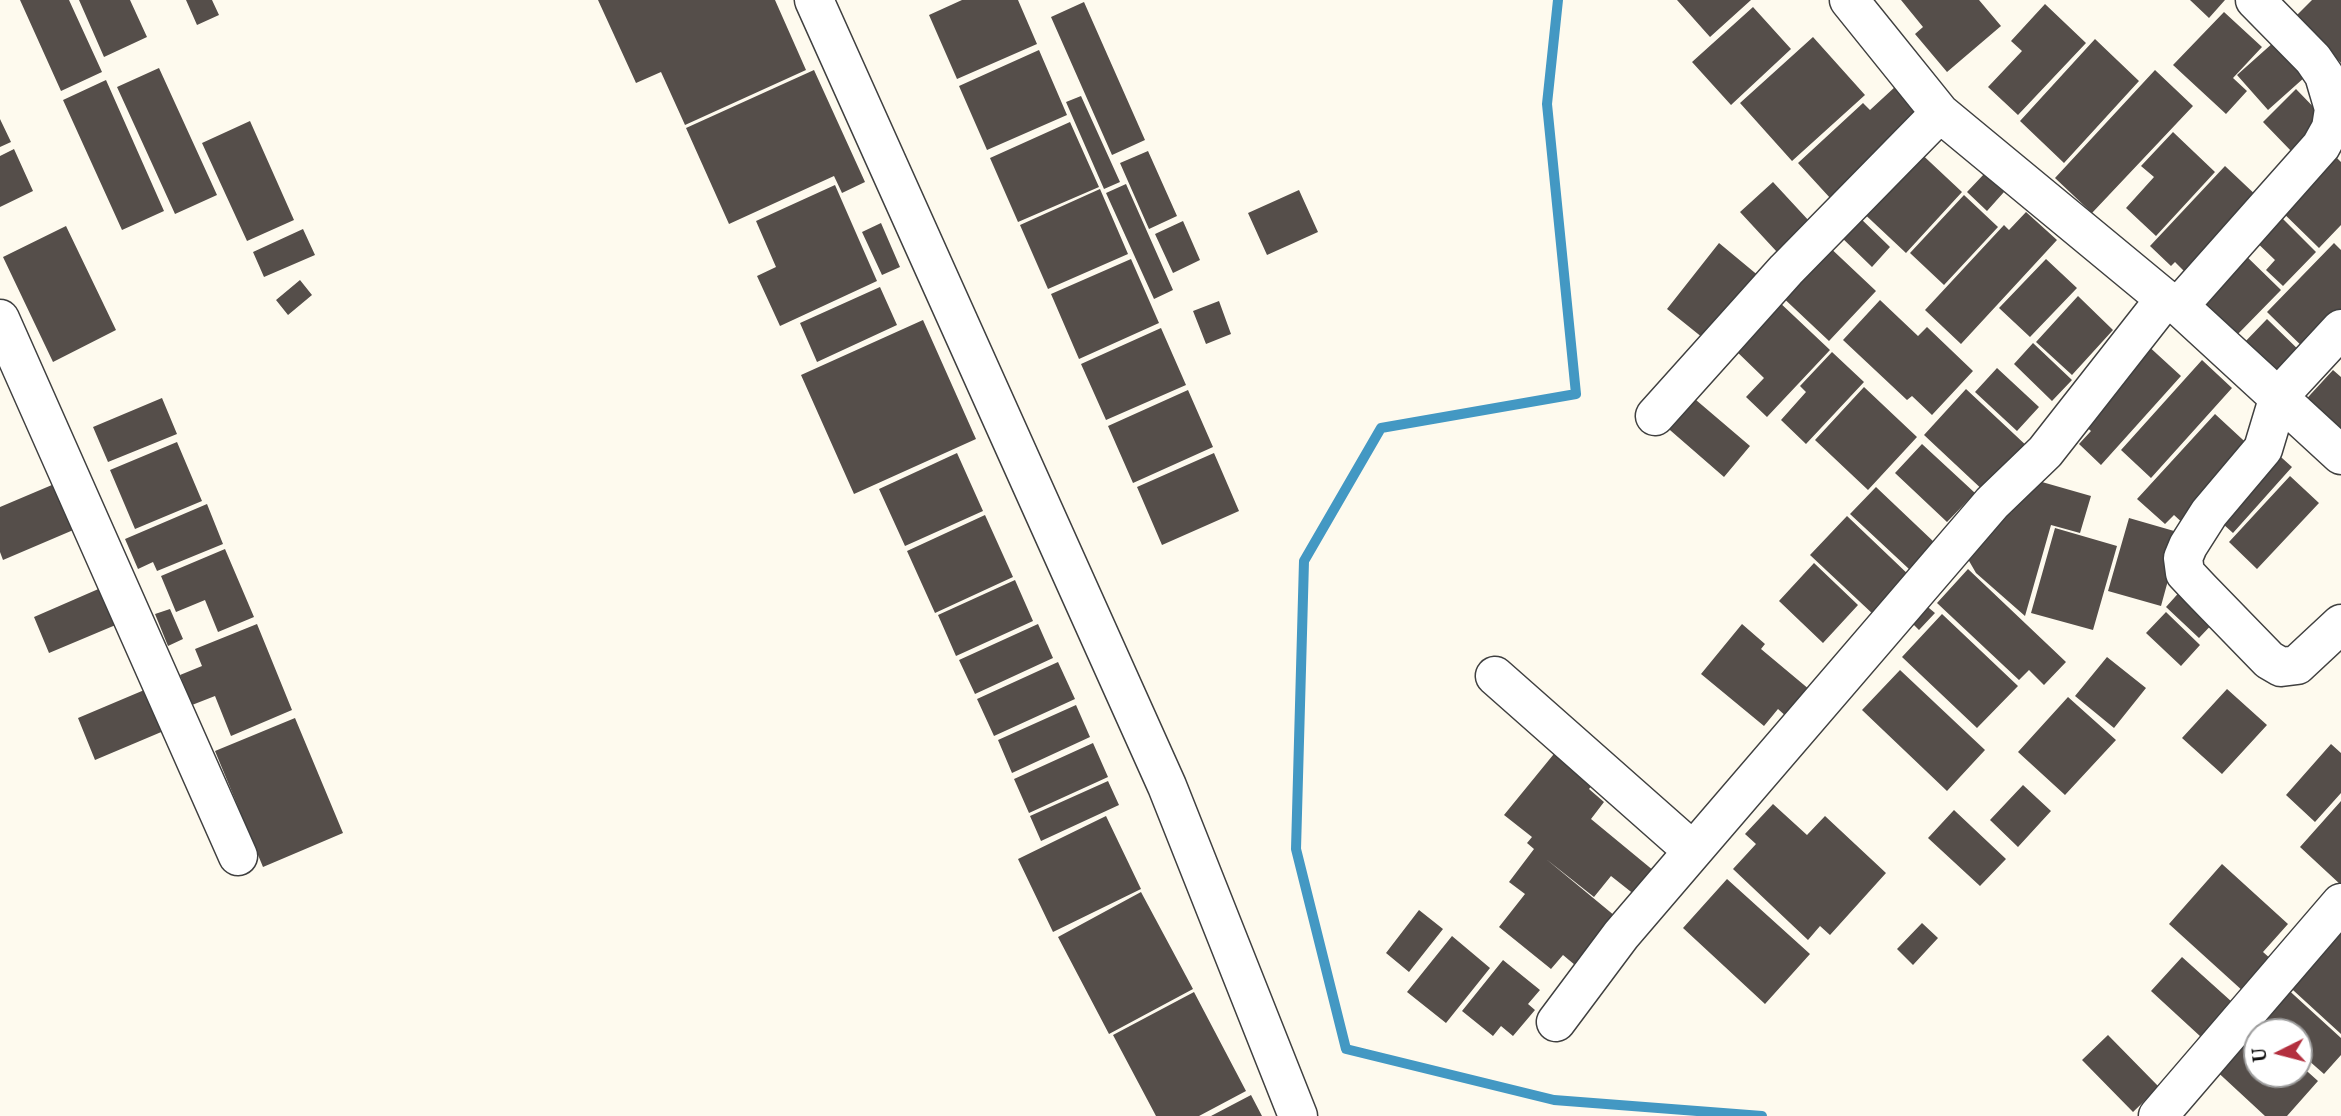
<!DOCTYPE html>
<html>
<head>
<meta charset="utf-8">
<style>
	body { margin:0 }
	#map { position:relative; width:2341px; height:1116px; overflow:hidden; background:#fefaee; font-family:"PT Serif",serif }
	canvas { display:block }
	.north { position:absolute; left:2243px; top:1018px; width:70px; height:70px; box-sizing:border-box; background:#fff; border:2px solid #9e9e9e; border-radius:50%; rotate:264deg; font-size:19px; font-weight:700; line-height:28px; text-align:center; color:#0d0d0d }
	.north::after { content:''; display:block; margin:auto; width:24px; height:32px; background:#b32f3e; clip-path:polygon(50% 0,100% 100%,50% 72%,0 100%) }
</style>
</head>
<body>
<div id="map">
<canvas width="2341" height="1116"></canvas>
<div class="north">U</div>
</div>
<script>
const g = document.querySelector('canvas').getContext('2d');
g.lineJoin = 'round';
function toPath(rows) {
  const path = new Path2D();
  for (const r of rows) {
    path.moveTo(r[0], r[1]);
    for (let i = 2; i < r.length; i += 2) path.lineTo(r[i], r[i + 1]);
  }
  return path;
}
function stroke(path, color, width, dash) {
  g.strokeStyle = color;
  g.lineWidth = width;
  g.lineCap = dash ? 'butt' : 'round';
  g.setLineDash(dash || []);
  g.stroke(path);
}
function fillPath(path, color) {
  g.fillStyle = color;
  g.fill(path, 'evenodd');
}
stroke(toPath([
	[1558,0,1547,104,1576,394,1381,428,1304,561,1296,849,1346,1049,1554,1100,1762,1116]
]), '#4398c3', 10);
fillPath(toPath([
	[20,0,69,0,102,72,61,91],
	[79,0,130,0,147,37,104,57],
	[186,0,212,0,219,15,197,25],
	[598,0,775,0,806,70,685,125,661,72,636,83],
	[962,0,1018,0,1037,44,957,79,929,15],
	[1677,0,1751,0,1710,37],
	[1901,0,1979,0,2001,26,1947,72,1915,34,1923,27],
	[2190,0,2225,0,2209,18],
	[2312,0,2341,0,2341,63,2295,17],
	[1084,2,1145,140,1112,155,1051,17],
	[2045,4,2086,43,2018,115,1988,87,2022,51,2011,41],
	[1753,7,1791,49,1731,105,1692,62],
	[2224,12,2262,47,2233,78,2247,91,2226,114,2173,65],
	[1813,37,1865,95,1792,161,1740,103],
	[2095,39,2139,81,2064,163,2020,121],
	[2274,42,2305,77,2268,110,2237,75],
	[1039,50,1067,115,987,150,959,86],
	[159,68,217,195,175,214,117,87],
	[814,70,865,182,842,193,834,176,729,224,686,128],
	[2155,70,2193,106,2092,213,2055,178],
	[106,80,164,211,122,230,63,100],
	[1896,86,1923,116,1831,199,1798,163,1863,103,1870,110],
	[2296,89,2325,119,2292,152,2263,122],
	[1081,96,1120,182,1104,189,1066,102],
	[0,119,11,142,0,147],
	[250,121,294,220,247,241,202,143],
	[1070,122,1099,187,1018,222,990,158],
	[2173,132,2215,172,2156,236,2126,208,2154,177,2141,166],
	[1914,147,1962,192,1906,253,1857,207],
	[2327,148,2341,162,2341,225,2319,248,2273,203],
	[14,149,33,191,0,207,0,156],
	[1148,151,1177,216,1149,229,1120,163],
	[2225,166,2259,198,2188,275,2175,262,2171,266,2150,246],
	[1984,174,2004,192,1987,211,1967,192],
	[1773,182,1810,222,1777,252,1740,212],
	[1126,184,1173,290,1154,299,1106,193],
	[835,185,877,281,780,326,757,276,776,267,756,221],
	[1100,189,1128,254,1048,289,1020,225],
	[1299,190,1318,232,1267,255,1248,213],
	[1964,195,1998,227,1944,285,1910,253],
	[2274,210,2316,252,2283,286,2266,270,2275,260,2249,235],
	[2026,212,2057,240,1961,344,1925,310,2004,225,2009,230],
	[1856,214,1890,247,1872,267,1838,234],
	[1183,221,1200,260,1173,273,1155,234],
	[881,223,900,267,882,275,862,232],
	[66,226,116,330,53,362,3,257],
	[303,229,315,255,264,277,253,252],
	[1824,242,1876,291,1829,341,1777,292],
	[1719,243,1760,277,1708,342,1667,309],
	[2334,243,2341,250,2341,328,2313,357,2267,312],
	[2240,250,2281,290,2235,337,2195,297],
	[1131,259,1159,323,1079,359,1051,294],
	[2046,259,2077,288,2030,337,1999,308],
	[300,280,312,295,288,315,276,300],
	[880,287,897,325,817,362,800,323],
	[2078,296,2113,330,2072,375,2036,342],
	[1777,300,1830,350,1767,417,1746,397,1764,378,1732,347],
	[1880,300,1918,336,1927,327,1973,371,1932,415,1912,396,1907,400,1843,340],
	[1219,301,1231,334,1206,344,1193,311],
	[2267,319,2307,358,2282,384,2242,345],
	[923,320,976,439,854,494,801,375],
	[1161,328,1186,385,1106,420,1081,364],
	[2033,343,2072,380,2052,401,2014,364],
	[2145,343,2181,376,2101,465,2079,444,2091,431,2077,419],
	[1832,352,1864,382,1806,444,1781,420,1806,392,1800,386],
	[2202,360,2232,388,2151,478,2121,450],
	[1997,368,2039,407,2017,431,1975,392],
	[2333,370,2341,377,2341,431,2299,407],
	[1864,387,1917,437,1868,490,1815,440],
	[1966,389,2030,449,1987,494,1924,435],
	[1188,390,1213,447,1133,483,1108,426],
	[1689,394,1750,446,1724,477,1663,424],
	[162,398,177,434,108,462,93,427],
	[2215,414,2255,451,2187,527,2174,515,2165,524,2137,499],
	[177,442,202,501,135,529,110,470],
	[1922,444,1975,493,1947,522,1895,473],
	[2272,449,2292,467,2233,533,2213,515],
	[957,453,983,511,905,546,879,489],
	[1214,453,1239,511,1162,545,1137,487],
	[2021,476,2091,496,2080,533,2051,525,2025,616,1976,573,1961,547,1995,508,2011,513],
	[2290,476,2319,503,2257,569,2229,542],
	[59,482,78,528,3,560,0,552,0,507],
	[1876,487,1935,543,1909,569,1850,514],
	[207,504,223,544,157,571,153,562,138,569,125,539],
	[985,515,1013,577,935,613,907,551],
	[1847,516,1911,577,1875,616,1810,555],
	[2129,518,2181,533,2161,606,2108,591],
	[2055,528,2117,546,2093,630,2031,613],
	[225,549,254,617,218,632,205,600,176,612,161,576],
	[1814,563,1858,605,1823,643,1779,601],
	[1968,569,2066,662,2044,685,2029,670,2019,680,1937,603],
	[1015,580,1033,621,956,656,938,615],
	[103,587,118,624,49,653,34,617],
	[2183,588,2217,619,2199,638,2166,607],
	[1923,603,1935,613,1919,630,1908,619],
	[170,609,183,639,168,646,155,614],
	[2166,612,2200,645,2181,666,2146,633],
	[1942,614,2018,686,1977,728,1902,657],
	[257,624,292,710,231,736,215,696,192,705,180,675,202,666,195,649],
	[1038,624,1053,658,975,694,959,660],
	[1742,624,1765,644,1761,649,1810,690,1788,718,1778,709,1764,726,1701,674],
	[2107,657,2146,688,2114,728,2075,696],
	[1058,662,1075,699,994,736,977,699],
	[1900,670,1985,750,1947,791,1862,710],
	[149,688,166,730,95,760,78,718],
	[2227,689,2267,725,2222,774,2182,738],
	[2068,697,2116,740,2065,795,2018,752],
	[1076,705,1090,737,1012,773,998,740],
	[295,718,343,833,263,867,215,751],
	[1093,743,1108,777,1029,813,1014,779],
	[1562,744,1600,775,1589,789,1604,802,1591,819,1654,871,1635,895,1611,876,1594,897,1546,859,1615,916,1575,965,1563,955,1551,969,1499,927,1525,894,1509,882,1534,849,1527,843,1532,837,1504,815],
	[2331,744,2341,753,2341,793,2315,822,2286,795],
	[1108,781,1119,805,1041,841,1030,816],
	[2023,785,2051,811,2018,847,1990,820],
	[2341,801,2341,885,2300,847],
	[1773,804,1807,835,1825,816,1886,873,1830,935,1820,926,1808,940,1733,869,1756,844,1745,834],
	[1954,810,2006,859,1980,886,1928,838],
	[1106,816,1141,889,1053,932,1018,859],
	[2222,864,2288,924,2263,952,2272,960,2244,992,2169,924],
	[1727,879,1810,954,1765,1004,1683,928],
	[1141,892,1193,989,1109,1034,1058,937],
	[1419,910,1443,929,1409,972,1386,953],
	[1922,923,1938,938,1913,965,1897,949],
	[2341,925,2341,1034,2282,980],
	[1452,936,1490,968,1446,1023,1407,992],
	[2182,957,2232,1002,2201,1037,2151,991],
	[1503,960,1540,990,1528,1004,1535,1010,1513,1036,1501,1026,1493,1036,1462,1011],
	[2283,985,2341,1038,2341,1055,2324,1074,2299,1052,2299,1032,2277,1032,2257,1014],
	[1194,992,1246,1091,1199,1116,1156,1116,1113,1035],
	[2245,1029,2257,1040,2257,1074,2299,1074,2299,1064,2318,1081,2287,1116,2265,1116,2211,1066],
	[2108,1035,2159,1087,2133,1112,2082,1060],
	[1251,1095,1262,1116,1211,1116]
]), '#554e4a');
const minor = toPath([
	[814,0,1167,786,1298,1116],
	[1849,0,1940,113,2165,299,2179,306,2341,455],
	[2179,306,2321,146,2331,128,2334,109,2324,75,2313,59,2255,0],
	[0,319,238,856],
	[2341,329,2279,396,2263,449,2209,513,2188,546,2183,558,2185,573,2200,589,2269,660,2281,667,2297,665,2341,624],
	[1655,416,1786,270,1940,113],
	[1495,676,1693,851],
	[1556,1022,1621,935,1693,851,1992,503,2045,452,2165,299],
	[2158,1116,2341,903]
]);
stroke(minor, '#404040', 41);
stroke(minor, '#fff', 38);
</script>
</body>
</html>
